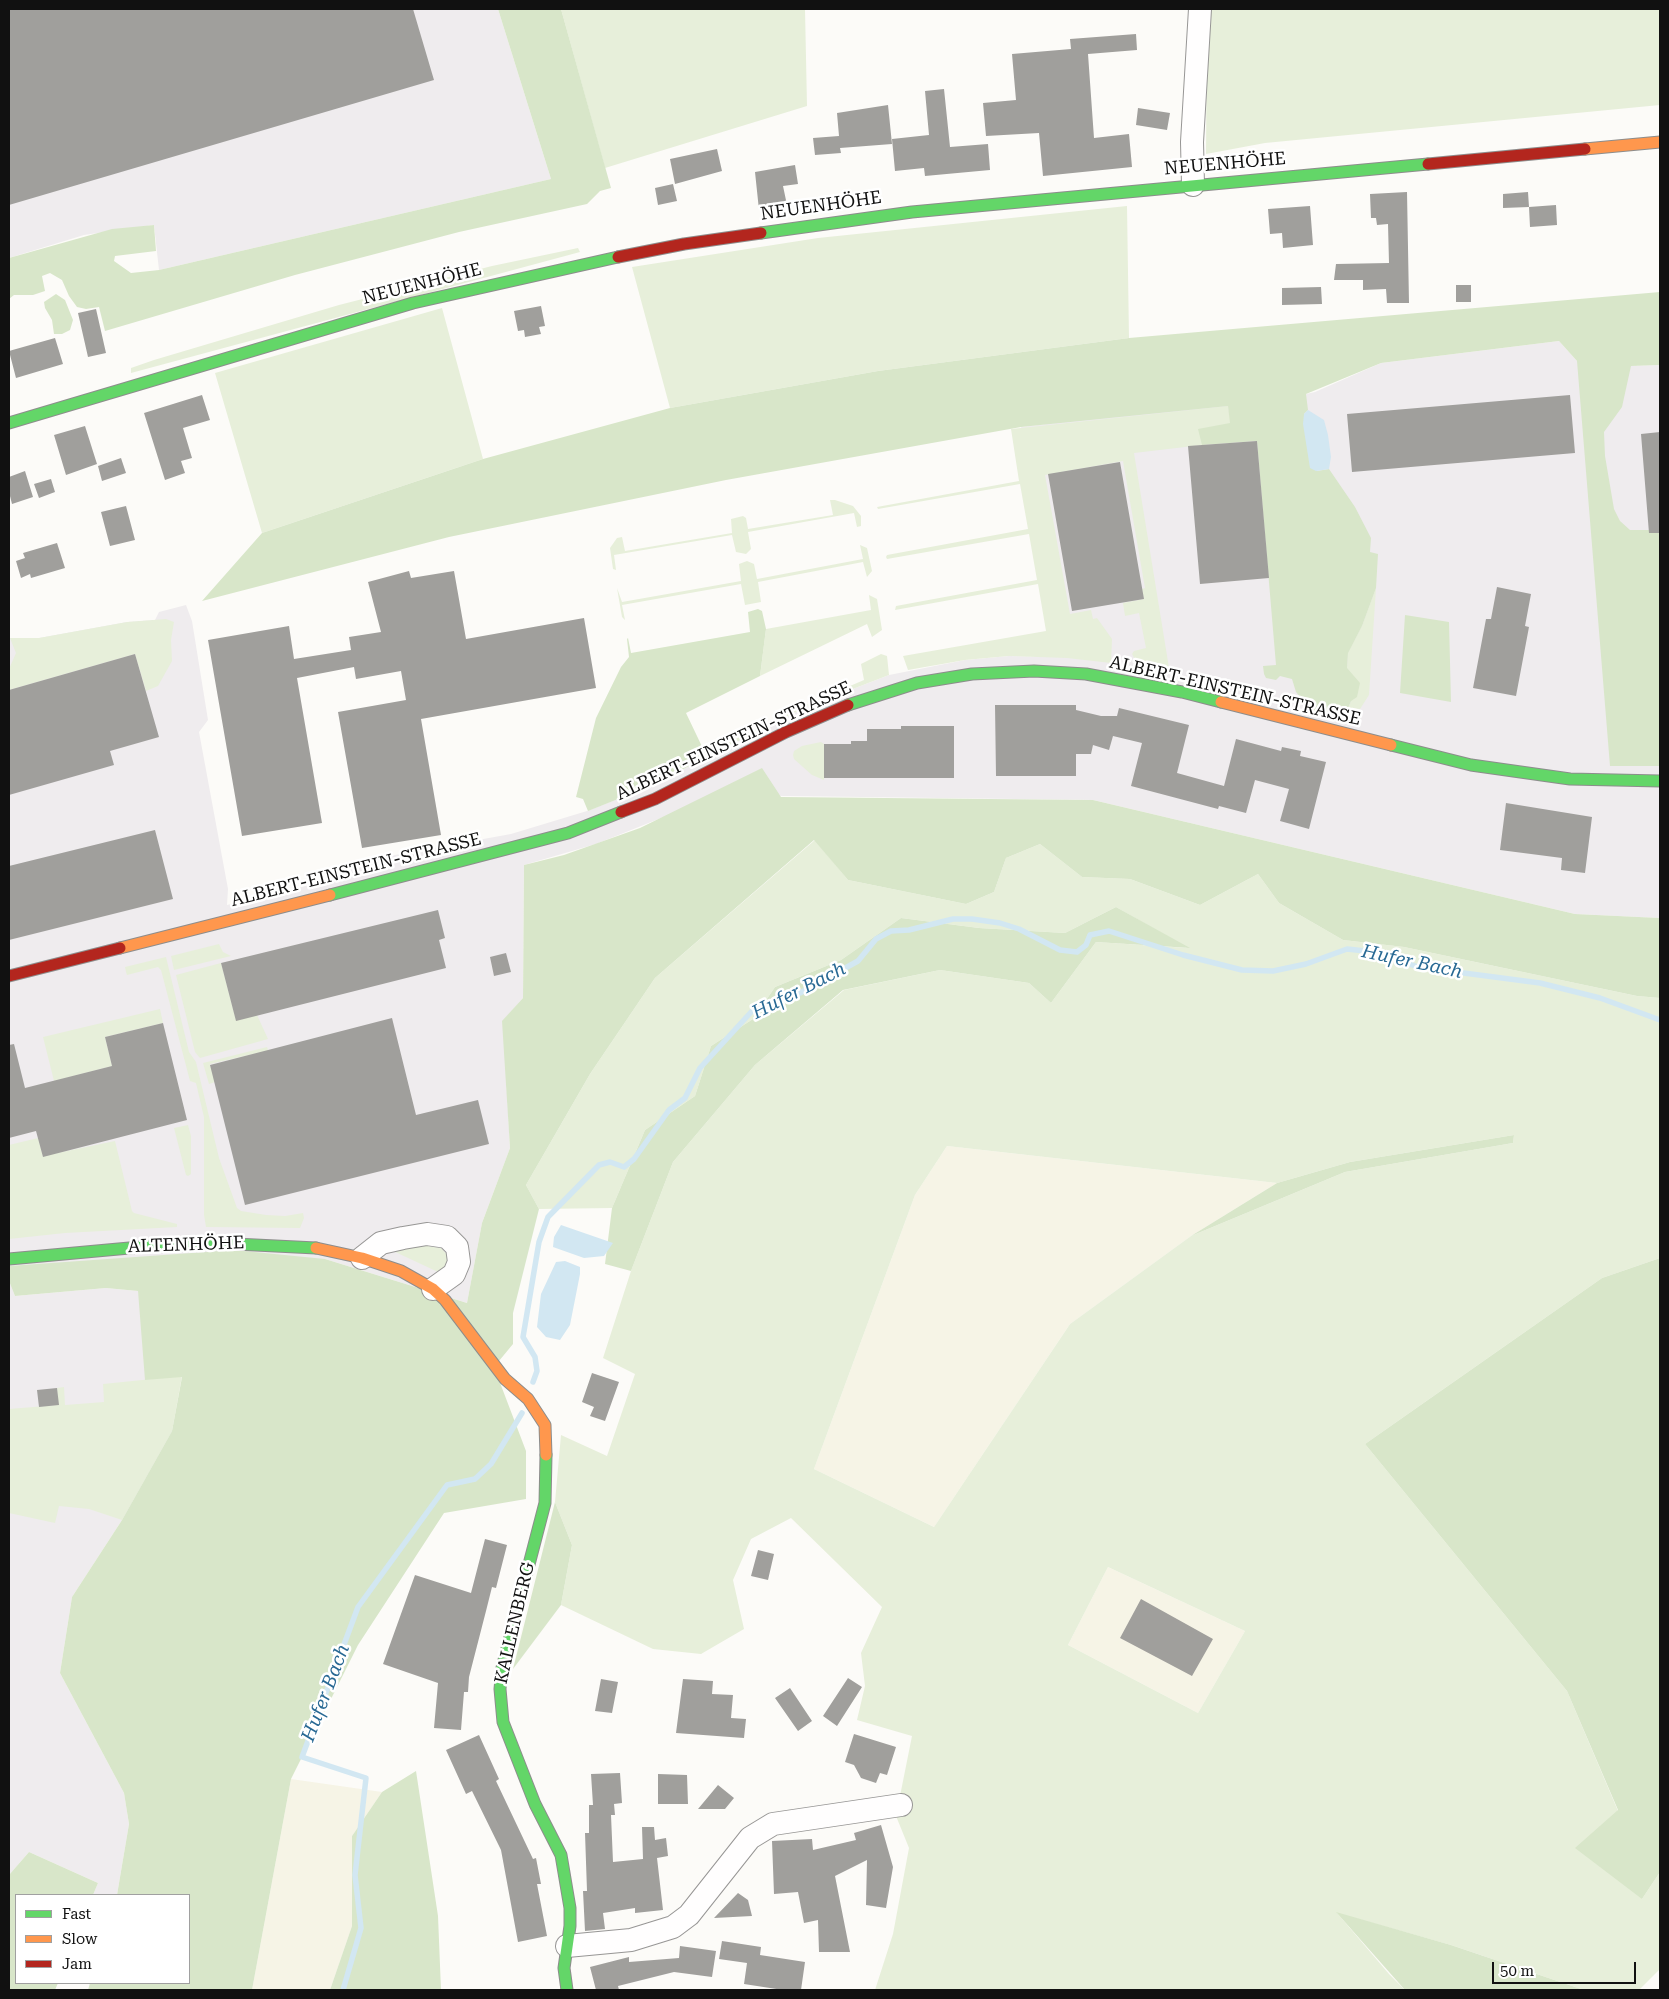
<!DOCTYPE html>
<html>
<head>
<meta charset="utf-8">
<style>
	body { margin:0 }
	#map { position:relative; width:1669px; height:1999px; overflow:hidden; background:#fcfbf8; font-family:"Roboto Serif",serif }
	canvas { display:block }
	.frame { position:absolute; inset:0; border:10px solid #111; pointer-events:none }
	.legend { position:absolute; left:15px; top:1894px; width:175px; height:90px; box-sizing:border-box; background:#fff; border:1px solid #a0a0a0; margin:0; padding:6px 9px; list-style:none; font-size:15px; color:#111 }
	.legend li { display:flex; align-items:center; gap:10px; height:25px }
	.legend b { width:25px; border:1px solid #a0a0a0 }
	.scale { position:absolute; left:1492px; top:1962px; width:144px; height:22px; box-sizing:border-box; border:2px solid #111; border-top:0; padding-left:6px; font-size:15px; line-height:18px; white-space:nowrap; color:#111; -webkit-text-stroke:4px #fff; paint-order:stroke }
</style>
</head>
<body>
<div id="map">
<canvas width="1669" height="1999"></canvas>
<div class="frame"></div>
<ul class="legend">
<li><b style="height:6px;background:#63d668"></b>Fast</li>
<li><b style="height:6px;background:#ff974d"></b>Slow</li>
<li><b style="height:6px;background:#b3261e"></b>Jam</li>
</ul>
<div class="scale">50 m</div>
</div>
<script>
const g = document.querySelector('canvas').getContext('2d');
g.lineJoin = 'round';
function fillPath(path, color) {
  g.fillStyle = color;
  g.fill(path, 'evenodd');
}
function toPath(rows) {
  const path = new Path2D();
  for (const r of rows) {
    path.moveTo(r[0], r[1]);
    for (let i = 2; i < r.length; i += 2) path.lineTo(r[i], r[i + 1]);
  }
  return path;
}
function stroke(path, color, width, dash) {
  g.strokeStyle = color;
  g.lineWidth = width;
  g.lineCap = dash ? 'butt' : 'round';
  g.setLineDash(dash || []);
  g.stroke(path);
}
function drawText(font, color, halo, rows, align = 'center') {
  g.font = font + ' "Roboto Serif",serif';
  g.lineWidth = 5;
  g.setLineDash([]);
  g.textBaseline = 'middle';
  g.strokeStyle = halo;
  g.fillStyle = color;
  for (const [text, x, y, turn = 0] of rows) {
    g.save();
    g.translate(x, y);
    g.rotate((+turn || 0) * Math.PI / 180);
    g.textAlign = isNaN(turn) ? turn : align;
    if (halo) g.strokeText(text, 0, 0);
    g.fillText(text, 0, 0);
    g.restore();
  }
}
fillPath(toPath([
	[9,9,498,9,551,179,159,270,154,225,84,235,9,258],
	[1559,341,1577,361,1631,366,1660,365,1660,918,1575,914,1093,800,710,795,666,816,596,844,524,865,523,998,503,1021,510,1148,482,1223,467,1303,325,1259,9,1266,10,638,39,638,127,622,155,620,159,612,186,605,192,621,208,720,199,732,228,889,227,905,347,876,351,863,511,834,587,811,648,787,806,707,889,675,965,660,1009,656,1060,657,1021,427,1306,394,1315,392,1381,363],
	[9,1281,15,1296,106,1288,138,1291,172,1431,122,1520,72,1597,60,1673,124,1793,129,1824,117,1895,93,1895,98,1883,29,1852,9,1875]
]), '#efecee');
fillPath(toPath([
	[947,1146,1277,1183,1191,1236,1070,1324,934,1527,814,1469,915,1195],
	[1108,1567,1245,1631,1198,1713,1068,1645],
	[291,1779,382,1792,352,1836,352,1926,330,1990,252,1990]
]), '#f6f4e6');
fillPath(toPath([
	[561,9,805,9,807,106,605,168],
	[1207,9,1660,9,1660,105,1265,143,1206,154],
	[1127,206,1129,338,878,371,670,408,632,267,818,238],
	[578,248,580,252,131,373,131,368,154,360,339,305,492,266],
	[442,308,483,459,262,533,215,373],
	[1228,406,1231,423,1202,445,1134,453,1170,674,1139,667,1132,654,1134,651,1146,648,1139,613,1125,616,1123,603,1144,599,1142,589,1145,588,1123,461,1045,475,1070,614,1091,610,1093,619,1097,618,1112,639,1111,663,1067,658,1009,656,965,660,908,670,903,656,1046,631,1038,584,895,610,896,606,1037,580,1029,534,887,559,886,557,887,555,1028,529,1020,484,878,509,877,507,1019,481,1011,429],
	[830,500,835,500,853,506,861,516,861,526,857,527,854,513,748,532,751,549,746,554,736,552,732,535,614,555,616,570,613,569,610,548,617,538,622,537,625,551,732,533,731,519,743,516,746,518,748,529,833,515],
	[860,545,867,548,872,571,867,577,863,562,758,582,761,602,745,605,741,584,622,605,625,620,622,617,617,588,622,602,741,581,739,564,747,561,754,564,757,579,863,559],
	[1376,588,1369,695,1360,709,1348,708,1351,701,1347,668,1348,652,1362,626],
	[869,595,877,599,882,630,872,637,867,624,760,676,766,629,871,610],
	[166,619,174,622,171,640,172,661,158,686,146,691,135,654,9,690,9,669,16,653,10,638,39,638,127,622],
	[881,654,887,656,889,675,806,707,707,757,706,754,784,714,864,680,861,664],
	[821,742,824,744,824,780,812,775,794,759,793,755,794,751,802,746],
	[815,840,848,880,966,904,994,892,1006,858,1040,844,1082,877,1130,879,1200,905,1258,874,1279,903,1343,940,1404,947,1637,996,1660,998,1660,1258,1602,1278,1365,1444,1567,1691,1618,1811,1642,1899,1660,1872,1660,1969,1639,1990,1584,1990,1451,1945,1337,1913,1389,1974,1405,1990,875,1990,893,1934,909,1848,896,1816,912,1736,857,1720,865,1686,861,1653,882,1607,791,1518,751,1539,733,1580,744,1629,701,1654,653,1649,561,1605,572,1545,555,1502,561,1435,607,1456,635,1374,603,1358,631,1271,673,1162,755,1065,844,990,940,970,1029,983,1051,1003,1096,942,1188,948,1116,907,1065,933,979,928,901,918,841,960,775,987,753,1019,711,1046,695,1096,645,1130,612,1208,539,1209,526,1185,590,1074,655,978],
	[1514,1135,1513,1143,1345,1172,1191,1236,1070,1324,934,1527,814,1469,915,1195,947,1146,1277,1183,1350,1162],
	[1108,1567,1245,1631,1198,1713,1068,1645],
	[219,944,223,952,231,956,174,970,171,956],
	[166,957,189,1052,196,1062,219,1158,237,1208,241,1211,266,1215,285,1216,303,1213,304,1218,300,1228,206,1227,204,1215,204,1117,196,1083,190,1081,161,970,158,967,127,975,126,972,125,967],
	[221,963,236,1020,257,1015,268,1039,200,1058,195,1052,176,975],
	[160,1009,163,1023,105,1037,112,1066,54,1081,43,1037],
	[267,1047,269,1053,253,1054,210,1064,215,1082,209,1084,203,1063],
	[188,1125,191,1136,191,1174,188,1176,186,1175,174,1128],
	[38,1138,43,1156,115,1141,132,1211,134,1213,177,1224,177,1227,65,1233,9,1239,9,1145],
	[415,1244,441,1248,448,1256,447,1266,438,1272,391,1250],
	[182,1376,172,1431,122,1520,89,1509,59,1506,55,1523,9,1513,9,1409,58,1405,57,1388,64,1387,65,1405,104,1402,103,1384]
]), '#e7efda');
fillPath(toPath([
	[498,9,561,9,611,188,600,191,587,204,459,232,295,275,105,331,99,307,86,309,77,307,69,296,62,280,50,273,42,276,45,291,33,295,14,295,9,299,9,258,112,229,154,225,156,251,115,256,114,261,131,273,159,270,551,179],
	[1660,292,1660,365,1631,366,1622,407,1604,432,1605,456,1614,509,1620,521,1630,530,1660,530,1660,766,1610,766,1577,361,1559,341,1381,363,1306,394,1308,410,1304,414,1317,471,1329,469,1355,507,1371,538,1370,552,1378,554,1376,588,1362,626,1348,653,1347,668,1360,683,1357,697,1351,701,1348,708,1337,706,1335,716,1312,711,1296,692,1292,679,1280,676,1276,680,1266,678,1264,674,1263,666,1276,665,1257,441,1202,445,1198,429,1230,423,1228,406,1021,427,726,480,449,537,202,601,262,533,483,459,670,408,878,371,1129,338],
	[56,294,65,300,73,320,70,330,62,334,54,334,52,320,45,308,44,302],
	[758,609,762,611,766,629,760,676,686,713,707,757,648,787,588,811,583,799,576,797,596,718,621,667,629,657,627,639,628,638,631,653,750,632,748,612],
	[1405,615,1449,622,1451,702,1400,693],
	[762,768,781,797,1093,800,1575,914,1660,918,1660,998,1637,996,1404,947,1343,940,1279,903,1258,874,1200,905,1130,879,1082,877,1040,844,1006,858,994,892,966,904,848,880,814,840,655,978,590,1074,526,1185,539,1209,513,1313,513,1344,494,1367,526,1451,526,1499,444,1513,358,1645,291,1779,252,1990,88,1990,90,1983,189,1983,189,1895,117,1895,129,1824,124,1793,60,1673,72,1597,122,1520,172,1431,182,1377,145,1380,138,1291,106,1288,15,1296,9,1281,9,1266,234,1250,325,1259,467,1303,482,1223,510,1148,502,1021,523,998,524,865,564,855,640,828],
	[1116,907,1190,948,1096,942,1051,1003,1029,983,940,970,843,990,755,1065,673,1162,631,1271,605,1264,612,1208,645,1130,695,1096,711,1046,753,1019,775,987,841,960,901,918,979,928,1065,933],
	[1514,1135,1513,1143,1345,1172,1191,1236,1277,1183,1350,1162],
	[1660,1258,1660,1872,1642,1899,1575,1848,1618,1810,1567,1691,1365,1444,1602,1278],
	[555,1502,572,1545,561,1605,513,1669],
	[416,1771,438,1916,441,1990,330,1990,352,1926,352,1836,382,1792],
	[29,1852,98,1883,93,1895,16,1895,16,1983,58,1983,55,1990,9,1990,9,1875],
	[1336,1912,1451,1945,1584,1990,1405,1990]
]), '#d8e6c9');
fillPath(toPath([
	[1308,410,1324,420,1328,435,1331,457,1329,469,1316,471,1310,468,1303,424,1304,414],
	[561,1225,613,1243,604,1256,584,1258,553,1247,554,1237],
	[565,1261,580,1267,580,1274,570,1325,560,1340,546,1337,537,1327,541,1294,556,1262]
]), '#d2e7f2');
stroke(toPath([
	[533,1382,537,1371,535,1357,523,1337,539,1242,548,1217,599,1165,610,1162,624,1167,634,1159,669,1110,685,1098,700,1068,753,1010,800,993,858,961,876,939,891,931,909,930,953,919,972,919,1000,923,1019,929,1060,950,1077,952,1086,945,1090,935,1109,931,1183,955,1242,970,1273,971,1306,964,1347,949,1375,952,1418,967,1540,983,1600,998,1660,1020],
	[343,1990,361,1928,355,1875,366,1778,302,1757,358,1607,447,1485,475,1479,491,1464,522,1413]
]), '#d2e7f2', 5.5);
fillPath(toPath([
	[9,9,413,9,434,80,9,205],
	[1136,34,1137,50,1088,54,1094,138,1129,134,1132,167,1043,176,1039,133,986,136,983,103,1016,100,1012,54,1071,49,1070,39],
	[944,89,950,147,988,144,990,170,925,176,924,168,895,171,892,139,929,135,925,91],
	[888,105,892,144,840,148,841,153,815,155,813,138,839,136,837,113],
	[1138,108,1170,113,1167,130,1136,125],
	[717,149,722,171,675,184,670,159],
	[795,165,798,184,783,186,787,205,759,210,755,172],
	[673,184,677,201,658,205,655,188],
	[1407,192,1409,303,1387,303,1386,289,1363,290,1363,280,1334,280,1336,264,1389,263,1388,224,1377,225,1376,218,1371,218,1370,194],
	[1528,192,1529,207,1503,208,1503,194],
	[1556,205,1557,225,1530,227,1529,207],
	[1310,206,1313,245,1283,248,1282,233,1270,234,1268,209],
	[1456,285,1471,285,1471,302,1456,302],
	[1321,287,1322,304,1282,305,1282,288],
	[541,306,545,326,539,327,541,334,525,337,524,330,518,331,514,311],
	[96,309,106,353,88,357,78,313],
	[55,338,63,364,16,378,9,351],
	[202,395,210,420,183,428,192,458,181,461,185,473,165,480,144,413],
	[1570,395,1575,453,1352,472,1347,414],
	[85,426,97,464,66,475,54,435],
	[1660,432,1660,533,1649,533,1641,434],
	[1257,441,1269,578,1200,584,1188,446],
	[121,458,126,473,102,481,98,466],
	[1120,462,1144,599,1072,611,1048,474],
	[25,471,33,497,12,504,9,492,9,477],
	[51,479,55,492,39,498,34,484],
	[126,506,135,540,110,546,101,512],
	[57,543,65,568,31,578,30,574,21,578,16,561,25,558,23,553],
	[409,571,411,578,454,571,466,639,584,618,596,688,421,719,441,835,362,848,338,712,406,700,401,671,356,679,354,667,297,678,322,823,242,836,208,640,289,626,294,659,351,650,349,637,381,632,368,582],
	[1497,587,1531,594,1525,626,1529,627,1516,696,1473,688,1486,619,1491,619],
	[135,654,159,737,110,751,114,765,9,795,9,690],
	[995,705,1076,705,1076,710,1101,716,1117,716,1119,708,1189,725,1177,773,1224,786,1236,739,1281,751,1282,747,1301,751,1300,756,1326,762,1309,829,1280,821,1289,789,1255,780,1246,813,1219,806,1218,809,1131,786,1142,743,1113,736,1109,750,1093,745,1091,754,1076,754,1076,776,996,776],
	[901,726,954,726,954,778,824,778,824,744,851,744,851,741,867,741,867,729,901,729],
	[1506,803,1592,817,1585,873,1561,870,1562,858,1500,850],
	[155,830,173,899,9,940,9,866],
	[438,910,445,938,439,940,446,968,236,1021,221,963],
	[506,953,511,972,494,976,490,957],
	[392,1018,416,1115,478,1100,489,1144,245,1205,210,1065],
	[163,1023,187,1120,43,1157,36,1131,9,1138,9,1045,14,1044,25,1088,112,1066,105,1037],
	[592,1373,619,1382,605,1421,590,1416,594,1407,582,1402],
	[57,1388,59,1405,39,1407,37,1390],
	[485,1539,507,1545,496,1588,492,1587,486,1611,469,1677,468,1692,464,1692,461,1730,434,1728,438,1683,383,1664,415,1575,471,1593],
	[758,1550,774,1554,768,1580,751,1576],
	[1141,1599,1213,1639,1192,1676,1120,1638],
	[848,1678,862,1687,837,1726,823,1716],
	[601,1679,618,1682,612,1713,595,1711],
	[683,1679,713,1681,712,1694,733,1695,731,1718,746,1719,744,1738,676,1733],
	[790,1688,812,1721,798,1731,775,1698],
	[854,1734,896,1747,887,1775,880,1773,876,1783,861,1778,854,1765,845,1762],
	[479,1735,499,1779,496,1781,533,1859,536,1858,541,1884,537,1884,547,1936,518,1942,501,1850,472,1791,466,1794,446,1750],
	[620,1773,622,1803,614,1804,615,1815,611,1815,613,1862,643,1859,642,1827,654,1827,655,1840,666,1838,668,1856,657,1858,663,1910,635,1913,635,1908,603,1913,605,1929,585,1931,583,1891,587,1891,585,1833,589,1833,589,1805,593,1805,591,1774],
	[658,1774,687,1775,688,1804,658,1804],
	[718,1785,734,1798,725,1809,698,1809],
	[881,1825,893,1867,886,1908,866,1905,867,1860,835,1876,850,1952,819,1952,818,1920,804,1923,798,1892,774,1894,772,1841,812,1839,813,1850,856,1840,854,1833],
	[738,1893,748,1900,752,1916,714,1918],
	[722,1941,761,1947,760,1955,805,1962,801,1990,783,1990,744,1984,747,1963,719,1959],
	[680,1946,716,1951,712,1977,674,1972,618,1986,619,1990,596,1990,590,1967,629,1957,629,1962,679,1958]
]), '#a09f9c');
const street = toPath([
	[1193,185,1192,142,1200,9],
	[362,1258,381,1243,403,1238,427,1234,447,1237,457,1247,459,1262,454,1274,433,1289],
	[567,1946,631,1940,673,1927,689,1915,750,1838,773,1824,901,1805]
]);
const fast = toPath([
	[761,233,912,212,1428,164],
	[9,423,413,303,618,257],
	[848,705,917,683,972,674,1034,671,1086,674,1182,692,1221,702],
	[1391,745,1471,765,1570,779,1660,781],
	[330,895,568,833,621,812],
	[9,1259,195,1242,316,1248],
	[546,1455,545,1503,502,1668,500,1689,503,1722,535,1804,561,1855,570,1908,570,1926,564,1968,567,1990]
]);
const slow = toPath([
	[1585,149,1660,142],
	[1221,702,1391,745],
	[120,948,330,895],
	[316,1248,362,1258,401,1271,433,1289,445,1300,505,1379,528,1399,545,1425,546,1455]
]);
const jam = toPath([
	[1428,164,1585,149],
	[618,257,684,244,761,233],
	[621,812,655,799,786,732,848,705],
	[9,976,120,948]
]);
stroke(street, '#979695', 24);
stroke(fast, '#8d8d8c', 13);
stroke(slow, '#8d8d8c', 13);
stroke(jam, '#8d8d8c', 13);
stroke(street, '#fffefe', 22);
stroke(fast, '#63d668', 11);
stroke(slow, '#ff974d', 11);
stroke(jam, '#b3261e', 11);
drawText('18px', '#111', '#fff', [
	["NEUENHÖHE",1225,164,-5],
	["NEUENHÖHE",821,206,-8],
	["NEUENHÖHE",422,284,-14],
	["ALBERT-EINSTEIN-STRASSE",1235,691,13],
	["ALBERT-EINSTEIN-STRASSE",734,741,-25],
	["ALBERT-EINSTEIN-STRASSE",356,870,-14],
	["ALTENHÖHE",186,1245,-2],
	["KALLENBERG",515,1623,-77]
]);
drawText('italic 19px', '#286994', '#fff', [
	["Hufer Bach",1412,962,12],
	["Hufer Bach",799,991,-27],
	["Hufer Bach",326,1693,-69]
]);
</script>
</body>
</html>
